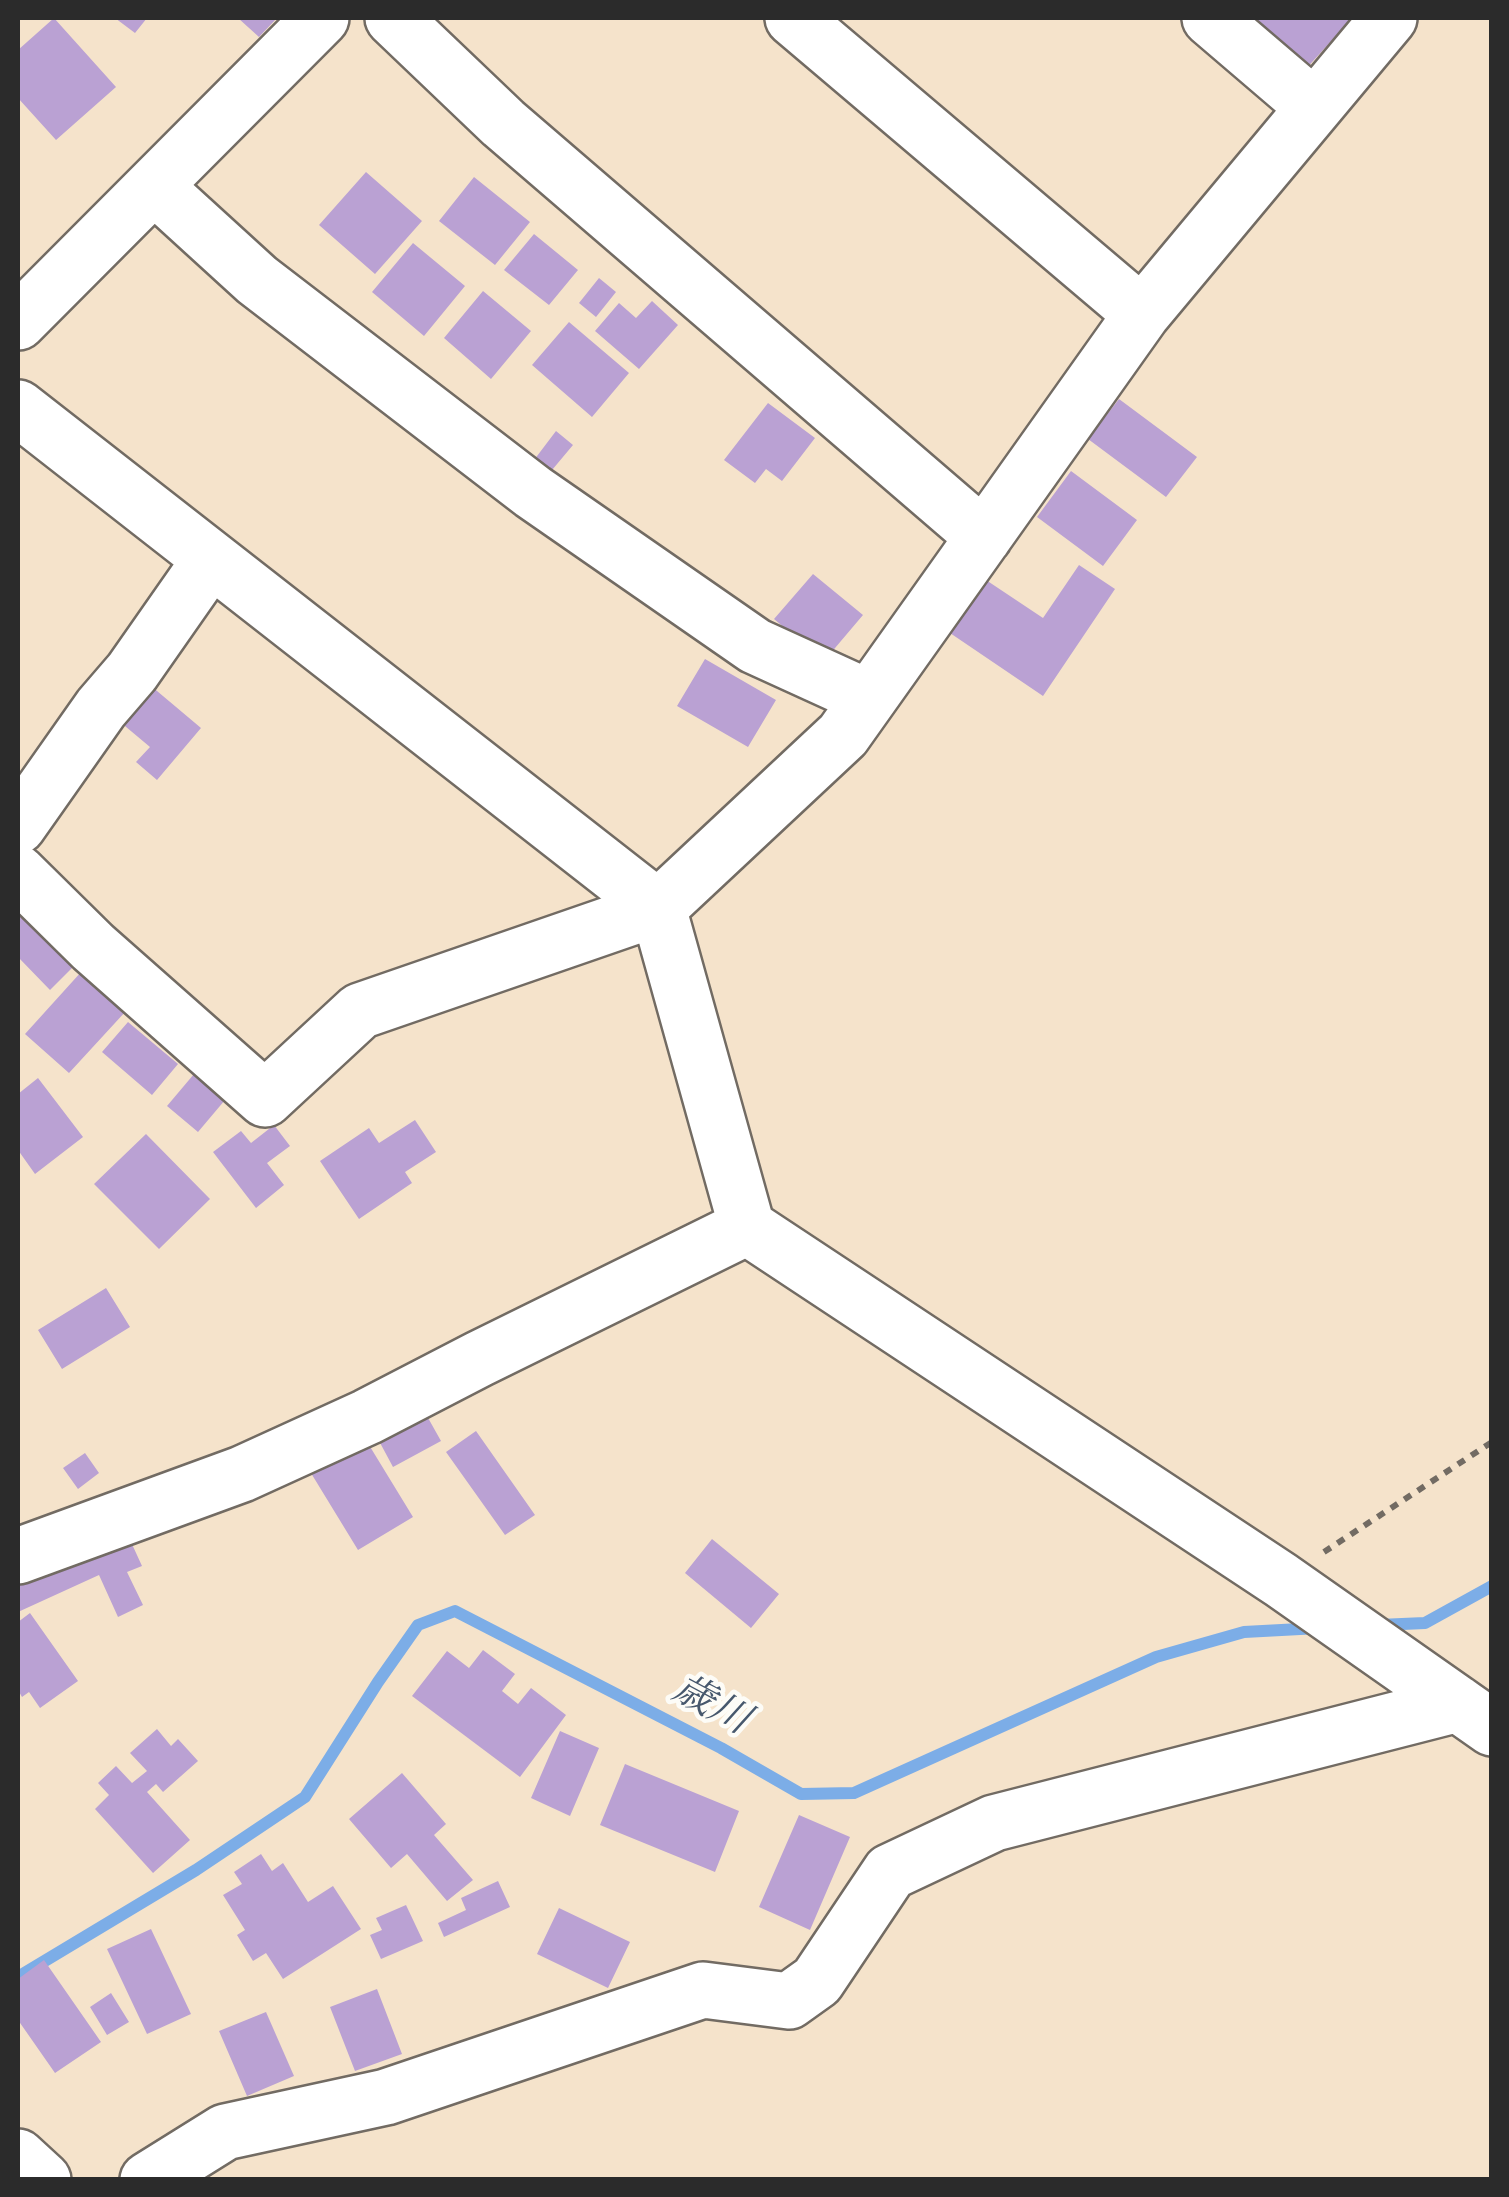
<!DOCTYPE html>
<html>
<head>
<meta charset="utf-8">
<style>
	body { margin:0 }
	#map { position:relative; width:1509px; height:2197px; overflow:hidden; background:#f5e3cb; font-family:"Sorts Mill Goudy",serif }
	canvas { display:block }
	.frame { position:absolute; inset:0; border:20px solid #2b2b2b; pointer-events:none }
</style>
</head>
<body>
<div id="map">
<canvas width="1509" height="2197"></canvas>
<div class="frame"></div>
</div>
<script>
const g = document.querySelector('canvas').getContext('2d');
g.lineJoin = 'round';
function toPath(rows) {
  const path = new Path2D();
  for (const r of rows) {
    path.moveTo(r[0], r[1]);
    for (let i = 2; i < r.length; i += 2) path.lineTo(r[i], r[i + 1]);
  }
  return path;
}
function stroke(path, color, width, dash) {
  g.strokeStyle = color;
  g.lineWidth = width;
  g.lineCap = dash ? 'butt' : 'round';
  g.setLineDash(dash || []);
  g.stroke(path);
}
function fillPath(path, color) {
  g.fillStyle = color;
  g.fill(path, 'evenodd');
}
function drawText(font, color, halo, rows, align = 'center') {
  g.font = font + ' "Sorts Mill Goudy","Noto Serif JP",serif';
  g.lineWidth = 9;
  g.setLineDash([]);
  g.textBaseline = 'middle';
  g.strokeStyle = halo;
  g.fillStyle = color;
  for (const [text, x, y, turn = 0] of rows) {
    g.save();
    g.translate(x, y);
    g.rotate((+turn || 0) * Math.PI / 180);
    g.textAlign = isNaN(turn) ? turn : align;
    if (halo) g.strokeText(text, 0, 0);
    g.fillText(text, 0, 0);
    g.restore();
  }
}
stroke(toPath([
	[1379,1625,1425,1623,1492,1586],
	[18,1977,196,1870,305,1797,378,1682,418,1625,455,1611,721,1748,801,1794,854,1793,1156,1657,1244,1632,1319,1628]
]), '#7cade7', 12);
fillPath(toPath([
	[54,18,116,87,56,140,18,98,18,50],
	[115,18,147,18,135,33],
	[238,18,277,18,259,37],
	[1244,18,1352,18,1304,71],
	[366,172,422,221,375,274,319,225],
	[474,177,530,222,495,265,439,221],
	[534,234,578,270,549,305,504,270],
	[413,243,465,286,424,336,372,292],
	[599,278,616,292,596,317,579,303],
	[483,291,531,331,491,379,444,338],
	[652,301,678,325,639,369,595,331,619,303,636,318],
	[569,322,629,373,592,417,532,365],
	[1119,399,1197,457,1166,497,1088,439],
	[768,403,815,438,782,481,766,469,755,483,724,460],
	[556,431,573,445,547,476,531,464],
	[1071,471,1137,520,1103,566,1037,517],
	[1079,565,1115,589,1043,696,950,633,986,580,1043,618],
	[813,574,863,615,824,661,774,619],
	[705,659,776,700,748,747,677,706],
	[138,675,201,728,157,780,136,762,150,747,107,711],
	[18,902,87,953,50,990,18,957],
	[82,971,126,1011,69,1073,25,1034],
	[128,1022,178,1064,152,1095,102,1052],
	[194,1074,225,1100,198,1132,167,1106],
	[38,1078,83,1137,35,1174,18,1150,18,1094],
	[415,1120,436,1152,405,1172,412,1183,359,1219,320,1161,369,1128,379,1143],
	[274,1125,290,1146,267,1163,284,1185,256,1208,213,1152,241,1131,251,1143],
	[146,1134,210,1199,159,1249,94,1184],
	[106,1288,130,1327,62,1369,38,1330],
	[418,1400,441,1441,393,1467,371,1426],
	[358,1427,413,1517,358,1550,303,1460],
	[476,1431,535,1515,505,1535,446,1452],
	[85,1453,99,1473,78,1489,63,1468],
	[712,1539,779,1594,751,1628,685,1573],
	[131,1542,142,1566,127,1572,143,1605,118,1617,99,1575,18,1612,18,1575],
	[30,1613,78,1681,40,1708,29,1692,22,1697,18,1690,18,1622],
	[483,1650,515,1674,502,1691,518,1704,531,1688,566,1715,520,1777,412,1696,447,1651,469,1668],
	[157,1729,171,1746,178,1739,198,1761,163,1792,156,1784,147,1792,190,1840,153,1873,95,1809,109,1795,98,1783,116,1766,132,1783,147,1771,130,1753],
	[560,1731,599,1748,570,1816,531,1798],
	[625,1764,739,1811,715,1872,600,1825],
	[402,1773,446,1824,434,1835,473,1880,447,1901,407,1854,391,1868,349,1819],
	[799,1815,850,1837,810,1930,759,1907],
	[261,1854,272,1871,283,1863,308,1902,333,1886,361,1929,283,1979,266,1953,253,1961,237,1935,245,1930,223,1895,242,1884,234,1872],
	[498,1881,510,1907,444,1937,438,1923,466,1910,461,1898],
	[406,1905,423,1941,381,1959,370,1935,382,1930,376,1918],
	[559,1908,630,1942,608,1988,537,1954],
	[151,1929,191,2014,147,2034,107,1949],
	[44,1960,101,2042,55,2073,18,2020,18,1979],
	[377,1989,402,2054,355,2071,330,2007],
	[111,1993,129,2022,107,2035,90,2007],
	[266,2012,294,2076,247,2096,219,2031]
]), '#baa1d3');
const minor = toPath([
	[393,18,503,123,984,537],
	[793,18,1142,314],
	[1210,18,1314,107],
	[154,186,257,280,533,492,755,646,869,698],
	[18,322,321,18],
	[18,408,658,908,747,1227,1281,1580,1492,1728],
	[18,826,101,708,132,672,211,559],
	[18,873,93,947,265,1099,360,1011,658,908,843,735,1142,314,1389,18],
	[18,1556,242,1474,367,1417,479,1359,747,1227],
	[18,2157,43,2180],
	[148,2180,225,2132,386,2097,703,1990,789,2001,817,1981,890,1872,994,1823,1458,1704]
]);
stroke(minor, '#726b63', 60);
stroke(toPath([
	[1324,1552,1492,1442]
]), '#726b63', 6, [8, 8]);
stroke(minor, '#fff', 55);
drawText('italic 40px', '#47586d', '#fdfcf7', [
	["歳川",709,1709,28]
]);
</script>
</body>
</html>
